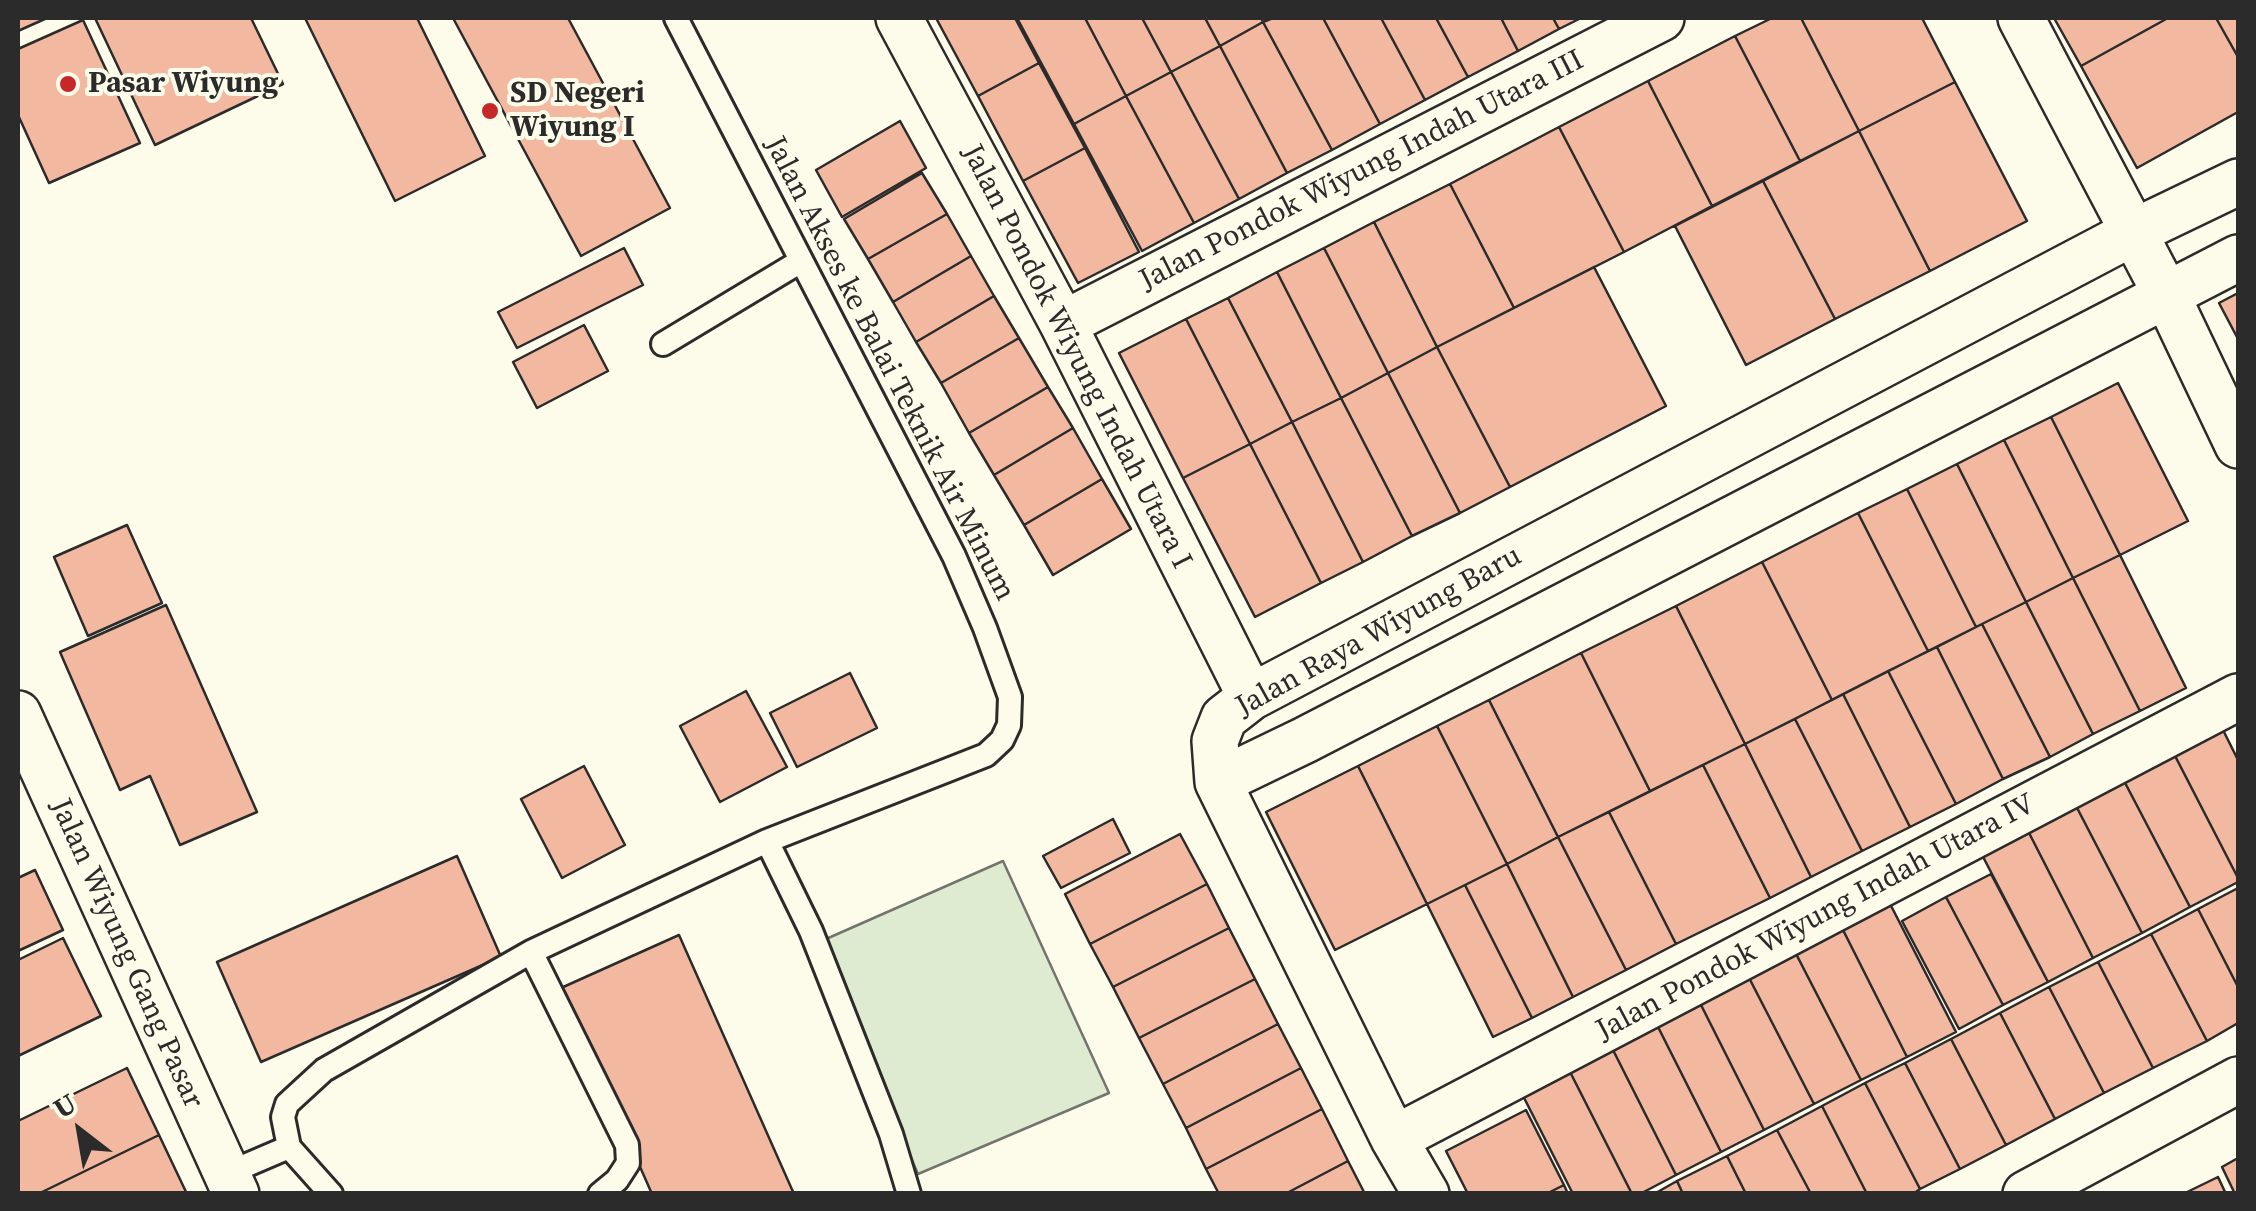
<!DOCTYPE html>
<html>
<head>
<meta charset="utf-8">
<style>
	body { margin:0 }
	#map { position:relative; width:2256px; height:1211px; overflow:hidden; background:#fdfbea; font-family:"Source Serif 4",serif }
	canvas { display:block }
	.frame { position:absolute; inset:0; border:20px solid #2b2b2b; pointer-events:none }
	.north { position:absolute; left:30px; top:1081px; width:100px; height:100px; -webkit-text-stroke:8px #fdfbea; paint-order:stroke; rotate:329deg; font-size:28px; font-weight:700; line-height:40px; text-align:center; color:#2b2b2b }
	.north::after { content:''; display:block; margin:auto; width:35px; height:45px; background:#2b2b2b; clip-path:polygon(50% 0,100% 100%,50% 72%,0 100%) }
</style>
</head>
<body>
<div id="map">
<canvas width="2256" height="1211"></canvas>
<div class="frame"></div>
<div class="north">U</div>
</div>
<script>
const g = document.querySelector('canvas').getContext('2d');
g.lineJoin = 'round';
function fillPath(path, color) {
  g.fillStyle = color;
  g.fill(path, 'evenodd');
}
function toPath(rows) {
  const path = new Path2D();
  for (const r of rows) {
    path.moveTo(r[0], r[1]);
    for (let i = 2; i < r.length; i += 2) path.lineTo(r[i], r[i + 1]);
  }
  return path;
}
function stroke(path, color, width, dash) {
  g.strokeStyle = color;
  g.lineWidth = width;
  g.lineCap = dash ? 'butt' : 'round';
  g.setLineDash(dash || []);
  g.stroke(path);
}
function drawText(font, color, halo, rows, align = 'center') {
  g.font = font + ' "Source Serif 4",serif';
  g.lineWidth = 8;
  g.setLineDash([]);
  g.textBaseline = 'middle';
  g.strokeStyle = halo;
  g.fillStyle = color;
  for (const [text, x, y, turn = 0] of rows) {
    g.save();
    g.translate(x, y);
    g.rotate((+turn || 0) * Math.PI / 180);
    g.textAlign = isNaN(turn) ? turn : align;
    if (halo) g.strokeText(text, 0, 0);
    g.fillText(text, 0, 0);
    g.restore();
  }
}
const green = toPath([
	[1003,861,1109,1093,918,1174,817,943,1003,861]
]);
fillPath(green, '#deebd1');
stroke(green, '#74746e', 2.5);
const building = toPath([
	[18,18,47,18,18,31,18,18],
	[95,18,251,18,283,84,155,145,95,18],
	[305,18,417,18,485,156,395,201,305,18],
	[453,18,568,18,670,208,581,256,453,18],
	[936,18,1015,18,1039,63,978,96,936,18],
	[1017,18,1085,18,1126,96,1074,124,1017,18],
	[1085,18,1142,18,1171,72,1126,96,1085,18],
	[1142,18,1205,18,1220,46,1171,72,1142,18],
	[1205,18,1261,18,1263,22,1220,46,1205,18],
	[1273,18,1323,18,1380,124,1332,150,1263,22,1273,18],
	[1323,18,1381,18,1425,100,1380,124,1323,18],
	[1381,18,1436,18,1468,77,1425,100,1381,18],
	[1436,18,1501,18,1518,51,1468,77,1436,18],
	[1501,18,1553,18,1559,29,1518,51,1501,18],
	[1553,18,1581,18,1559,29,1553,18],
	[1772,18,1801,18,1859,131,1800,161,1735,36,1772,18],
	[1801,18,1922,18,1955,82,1859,131,1801,18],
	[2054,18,2168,18,2081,66,2054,18],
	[2168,18,2216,18,2238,57,2238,112,2137,168,2081,66,2168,18],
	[2216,18,2238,18,2238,57,2216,18],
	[83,20,140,143,49,183,18,115,18,49,83,20],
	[1263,22,1332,150,1287,173,1220,46,1263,22],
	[1735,36,1800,161,1712,206,1648,81,1735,36],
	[1220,46,1287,173,1239,199,1171,72,1220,46],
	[1039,63,1085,148,1023,181,978,96,1039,63],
	[1171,72,1239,199,1194,223,1126,96,1171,72],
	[1648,81,1712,206,1624,252,1559,127,1648,81],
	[1955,82,2027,221,1930,271,1859,131,1955,82],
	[1126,96,1194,223,1142,251,1074,124,1126,96],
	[900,121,926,168,842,217,816,170,900,121],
	[1559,127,1624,252,1514,308,1450,184,1559,127],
	[1859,131,1930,271,1835,319,1763,181,1859,131],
	[1085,148,1139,252,1078,283,1023,181,1085,148],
	[922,173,947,214,868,259,844,219,922,173],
	[1763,181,1835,319,1746,365,1675,226,1763,181],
	[1450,184,1514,308,1437,347,1374,222,1450,184],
	[947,214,971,256,893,302,868,259,947,214],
	[1374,222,1437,347,1388,373,1324,248,1374,222],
	[624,248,643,285,517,348,498,312,624,248],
	[1324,248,1388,373,1341,398,1277,272,1324,248],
	[971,256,994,296,916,342,893,302,971,256],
	[1594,267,1666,406,1510,487,1437,347,1594,267],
	[1277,272,1341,398,1292,422,1228,298,1277,272],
	[2238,293,2238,339,2219,303,2238,293],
	[994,296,1019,338,941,383,916,342,994,296],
	[1228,298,1292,422,1250,444,1186,319,1228,298],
	[1186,319,1250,444,1183,478,1119,353,1186,319],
	[584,325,608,371,537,408,513,362,584,325],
	[1019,338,1048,387,969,433,941,383,1019,338],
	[1437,347,1510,487,1460,513,1388,373,1437,347],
	[1388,373,1460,513,1412,536,1341,398,1388,373],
	[2118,383,2188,521,2120,555,2051,417,2118,383],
	[1048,387,1073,428,994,475,969,433,1048,387],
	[1341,398,1412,536,1363,562,1292,422,1341,398],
	[2051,417,2120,555,2073,578,2004,440,2051,417],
	[1292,422,1363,562,1321,583,1250,444,1292,422],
	[1073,428,1102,479,1024,525,994,475,1073,428],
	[2004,440,2073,578,2026,602,1957,464,2004,440],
	[1250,444,1321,583,1255,617,1183,478,1250,444],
	[1957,464,2026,602,1976,627,1907,489,1957,464],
	[1102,479,1131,529,1053,575,1024,525,1102,479],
	[1907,489,1976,627,1928,651,1858,513,1907,489],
	[1858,513,1928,651,1832,700,1762,562,1858,513],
	[127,525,162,603,88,636,54,557,127,525],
	[2120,555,2186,688,2140,711,2073,578,2120,555],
	[1762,562,1832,700,1745,744,1676,606,1762,562],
	[2073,578,2140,711,2093,734,2026,602,2073,578],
	[2026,602,2093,734,2050,757,1982,624,2026,602],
	[166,605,257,812,180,845,150,776,120,790,60,652,166,605],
	[1676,606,1745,744,1650,791,1581,653,1676,606],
	[1982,624,2050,757,2003,779,1937,647,1982,624],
	[1937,647,2003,779,1956,804,1888,671,1937,647],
	[1581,653,1650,791,1558,837,1489,700,1581,653],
	[1888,671,1956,804,1910,827,1843,694,1888,671],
	[850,673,877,728,797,767,770,713,850,673],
	[746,691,787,767,720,802,680,726,746,691],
	[1843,694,1910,827,1862,851,1795,719,1843,694],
	[1489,700,1558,837,1507,864,1437,726,1489,700],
	[1795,719,1862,851,1811,877,1745,744,1795,719],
	[1437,726,1507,864,1427,904,1358,766,1437,726],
	[2221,726,2238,760,2238,878,2172,750,2221,726],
	[1745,744,1811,877,1770,898,1703,765,1745,744],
	[2172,750,2238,878,2238,882,2190,907,2122,777,2172,750],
	[1703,765,1770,898,1676,944,1609,812,1703,765],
	[584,766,625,845,562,878,521,799,584,766],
	[1358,766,1427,904,1335,950,1266,812,1358,766],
	[2122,777,2190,907,2142,933,2074,802,2122,777],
	[2074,802,2142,933,2093,958,2026,827,2074,802],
	[1609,812,1676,944,1626,970,1558,837,1609,812],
	[1113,819,1130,853,1061,888,1043,856,1113,819],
	[2026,827,2093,958,2048,982,1980,851,2026,827],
	[1180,834,1207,884,1090,944,1065,894,1180,834],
	[1558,837,1626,970,1573,997,1507,864,1558,837],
	[457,856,501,957,261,1062,217,962,457,856],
	[1507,864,1573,997,1532,1018,1465,885,1507,864],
	[35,870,63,930,18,951,18,878,35,870],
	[1991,874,2048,982,2003,1005,1946,897,1991,874],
	[1207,884,1229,928,1113,987,1090,944,1207,884],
	[1465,885,1532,1018,1493,1037,1427,904,1465,885],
	[2238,888,2238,987,2198,909,2238,888],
	[1946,897,2003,1005,1959,1029,1902,921,1946,897],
	[1887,898,1956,1032,1907,1057,1839,922,1887,898],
	[2198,909,2238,987,2238,1023,2207,1041,2151,934,2198,909],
	[1839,922,1907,1057,1861,1080,1792,946,1839,922],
	[1229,928,1255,979,1139,1038,1113,987,1229,928],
	[2151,934,2207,1041,2153,1068,2098,962,2151,934],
	[679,935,794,1194,652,1194,561,988,679,935],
	[63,938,101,1016,18,1056,18,960,63,938],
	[1792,946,1861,1080,1814,1104,1745,970,1792,946],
	[2098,962,2153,1068,2104,1093,2049,987,2098,962],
	[1745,970,1814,1104,1764,1130,1696,995,1745,970],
	[1255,979,1278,1024,1163,1084,1139,1038,1255,979],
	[2049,987,2104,1093,2055,1119,2000,1013,2049,987],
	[1696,995,1764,1130,1721,1152,1653,1017,1696,995],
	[2000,1013,2055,1119,2006,1145,1951,1039,2000,1013],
	[1653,1017,1721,1152,1676,1175,1608,1040,1653,1017],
	[1278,1024,1301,1068,1186,1128,1163,1084,1278,1024],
	[1951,1039,2006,1145,1960,1169,1905,1063,1951,1039],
	[1608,1040,1676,1175,1640,1194,1632,1194,1565,1062,1608,1040],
	[1565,1062,1632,1194,1573,1194,1518,1086,1565,1062],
	[1905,1063,1960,1169,1920,1189,1865,1083,1905,1063],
	[127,1068,159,1135,38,1194,18,1194,18,1121,127,1068],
	[1301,1068,1322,1109,1206,1169,1186,1128,1301,1068],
	[1865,1083,1920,1189,1913,1194,1867,1194,1822,1106,1865,1083],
	[1822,1106,1867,1194,1811,1194,1777,1130,1822,1106],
	[1322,1109,1348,1161,1285,1194,1219,1194,1206,1169,1322,1109],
	[1526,1110,1564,1185,1546,1194,1468,1194,1446,1151,1526,1110],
	[1777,1130,1811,1194,1746,1194,1727,1156,1777,1130],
	[159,1135,187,1194,38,1194,159,1135],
	[1727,1156,1746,1194,1683,1194,1677,1181,1727,1156],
	[2238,1158,2238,1194,2235,1194,2222,1167,2238,1158],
	[1348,1161,1365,1194,1285,1194,1348,1161],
	[2218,1177,2226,1194,2183,1194,2218,1177],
	[1677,1181,1683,1194,1654,1194,1677,1181],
	[1564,1185,1568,1194,1546,1194,1564,1185]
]);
fillPath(building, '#f2b8a0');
stroke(building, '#2b2b2b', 2.5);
const service = toPath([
	[663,344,801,261],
	[767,841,811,931,891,1134,909,1194],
	[531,952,627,1145,628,1163,617,1180,600,1194],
	[226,1174,289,1147],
	[331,1194,289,1147,283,1117,287,1104,324,1070,531,952,767,841,986,755,1002,740,1009,725,1010,697,985,628,954,556,676,18]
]);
const minor = toPath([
	[899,18,1063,324,1251,697],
	[2021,18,2167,296,2238,445],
	[1063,324,1661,18],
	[18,714,236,1194],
	[1218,782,1305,740,2238,258],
	[1394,1139,2238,697],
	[1426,1194,1394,1139,1218,782,1215,741,1224,718,1251,697,2134,232,2238,182],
	[2026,1194,2238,1080]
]);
stroke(service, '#2b2b2b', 28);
stroke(minor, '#2b2b2b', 50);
stroke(service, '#fdfbea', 22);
stroke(minor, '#fdfbea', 45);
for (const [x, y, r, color] of [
	[68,84,10,"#c62828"],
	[490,111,10,"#c62828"]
]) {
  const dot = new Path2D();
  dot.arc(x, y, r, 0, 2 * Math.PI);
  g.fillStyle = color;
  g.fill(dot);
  stroke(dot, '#fdfbea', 4);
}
drawText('bold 30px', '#2b2b2b', '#fdfbea', [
	["Pasar Wiyung",88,84],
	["SD Negeri",510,94],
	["Wiyung I",510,128]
], 'left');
drawText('30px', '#2b2b2b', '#fdfbea', [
	["Jalan Pondok Wiyung Indah Utara III",1362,171,-27],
	["Jalan Pondok Wiyung Indah Utara I",1076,357,63],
	["Jalan Akses ke Balai Teknik Air Minum",889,369,63],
	["Jalan Raya Wiyung Baru",1379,632,-29],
	["Jalan Pondok Wiyung Indah Utara IV",1816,918,-28],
	["Jalan Wiyung Gang Pasar",126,954,66]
]);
</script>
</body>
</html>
